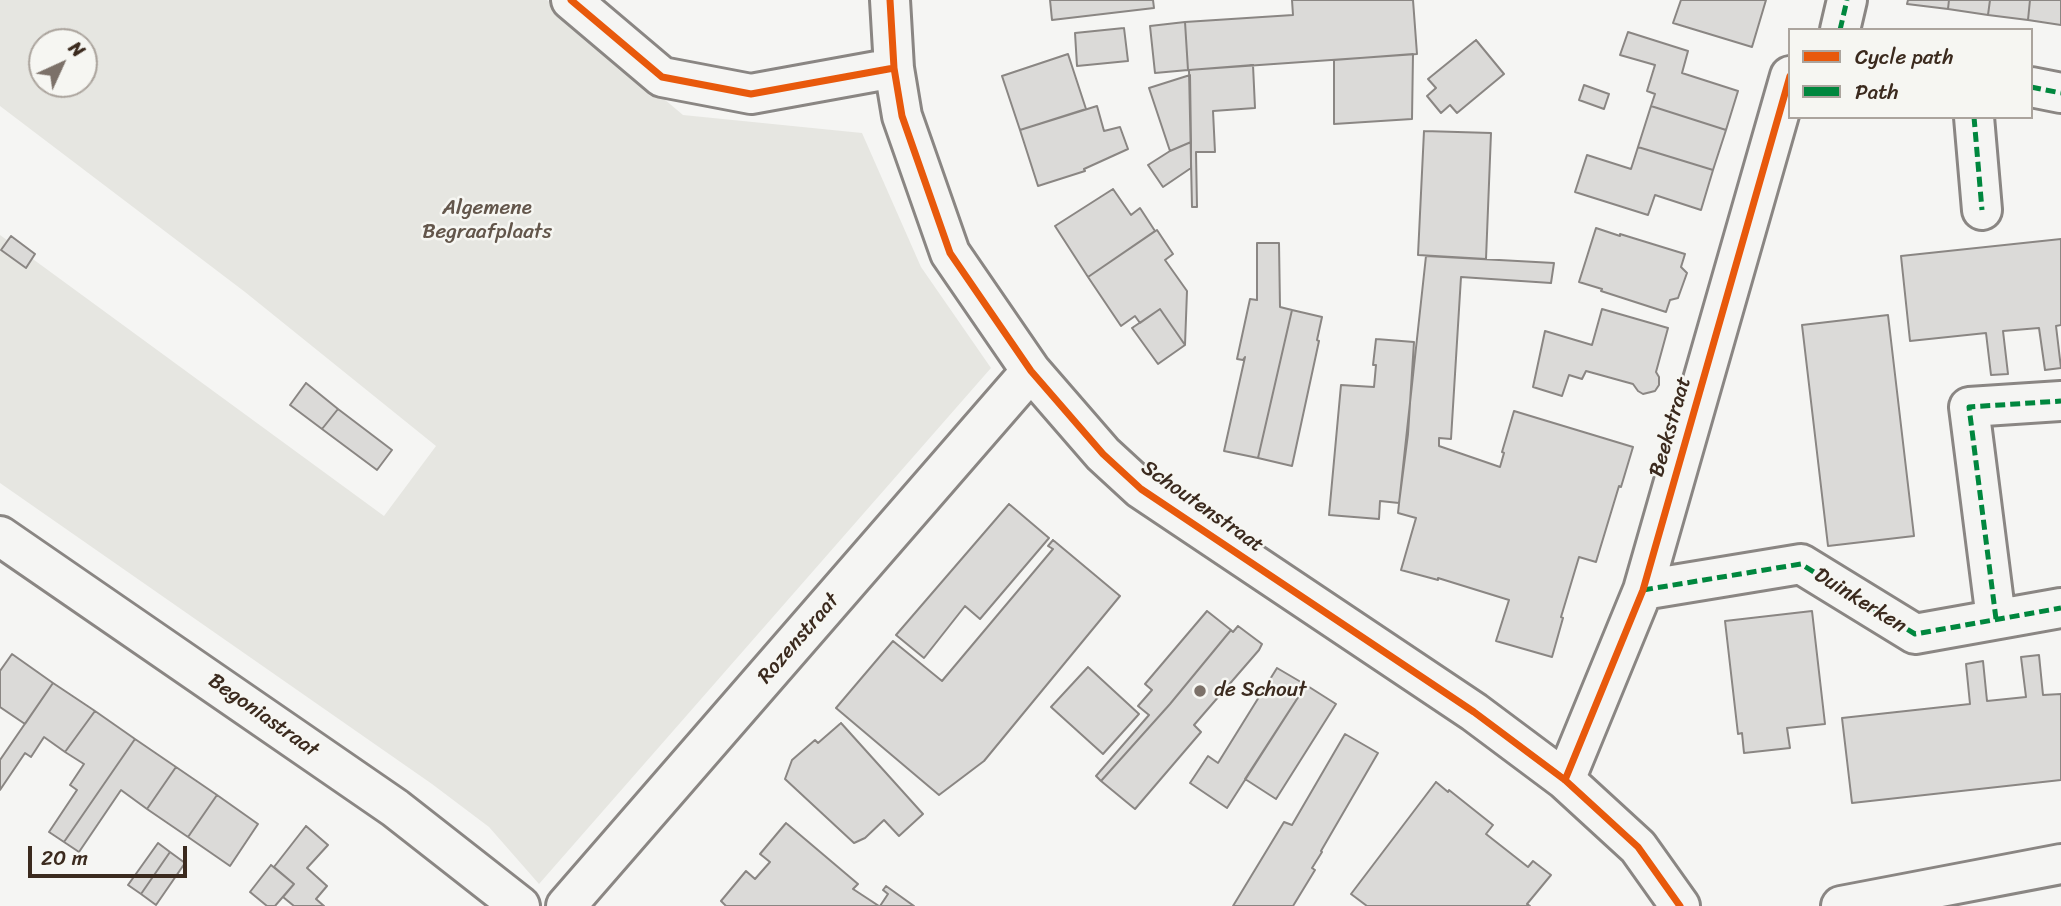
<!DOCTYPE html>
<html>
<head>
<meta charset="utf-8">
<style>
	body { margin:0 }
	#map { position:relative; width:2061px; height:906px; overflow:hidden; background:#f5f5f3; font-family:Sriracha,sans-serif }
	canvas { display:block }
	.legend { position:absolute; left:1788px; top:28px; width:245px; height:91px; box-sizing:border-box; background:#f6f6f2; border:2px solid #aba49d; margin:0; padding:9px 12px; list-style:none; font-size:21px; color:#3b2a1e }
	.legend li { display:flex; align-items:center; gap:14px; height:35px }
	.legend b { width:35px; border:2px solid #aba49d }
	.north { position:absolute; left:28px; top:28px; width:70px; height:70px; box-sizing:border-box; background:#f6f6f2; border:2px solid #aba49d; border-radius:50%; rotate:45deg; font-size:19px; font-weight:700; line-height:28px; text-align:center; color:#3b2a1e }
	.north::after { content:''; display:block; margin:auto; width:24px; height:32px; background:#7c7169; clip-path:polygon(50% 0,100% 100%,50% 72%,0 100%) }
	.scale { position:absolute; left:28px; top:846px; width:159px; height:32px; box-sizing:border-box; border:4px solid #3b2a1e; border-top:0; padding-left:9px; font-size:21px; line-height:24px; white-space:nowrap; color:#3b2a1e; -webkit-text-stroke:5px #f6f6f2; paint-order:stroke }
</style>
</head>
<body>
<div id="map">
<canvas width="2061" height="906"></canvas>
<ul class="legend">
<li><b style="height:9px;background:#e8590c"></b>Cycle path</li>
<li><b style="height:9px;background:#00873e"></b>Path</li>
</ul>
<div class="north">N</div>
<div class="scale">20 m</div>
</div>
<script>
const g = document.querySelector('canvas').getContext('2d');
g.lineJoin = 'round';
function fillPath(path, color) {
  g.fillStyle = color;
  g.fill(path, 'evenodd');
}
function toPath(rows) {
  const path = new Path2D();
  for (const r of rows) {
    path.moveTo(r[0], r[1]);
    for (let i = 2; i < r.length; i += 2) path.lineTo(r[i], r[i + 1]);
  }
  return path;
}
function stroke(path, color, width, dash) {
  g.strokeStyle = color;
  g.lineWidth = width;
  g.lineCap = dash ? 'butt' : 'round';
  g.setLineDash(dash || []);
  g.stroke(path);
}
function drawText(font, color, halo, rows, align = 'center') {
  g.font = font + ' Sriracha,sans-serif';
  g.lineWidth = 5;
  g.setLineDash([]);
  g.textBaseline = 'middle';
  g.strokeStyle = halo;
  g.fillStyle = color;
  for (const [text, x, y, turn = 0] of rows) {
    g.save();
    g.translate(x, y);
    g.rotate((+turn || 0) * Math.PI / 180);
    g.textAlign = isNaN(turn) ? turn : align;
    if (halo) g.strokeText(text, 0, 0);
    g.fillText(text, 0, 0);
    g.restore();
  }
}
fillPath(toPath([
	[0,0,547,0,683,115,862,133,921,267,991,368,539,884,489,827,432,784,0,483,0,235,384,516,436,446,245,292,0,106],
	[42,42,84,42,84,84,42,84]
]), '#e6e6e1');
const building = toPath([
	[1050,0,1153,0,1154,8,1052,20,1050,0],
	[1292,0,1413,0,1417,54,1188,70,1185,22,1293,15,1292,0],
	[1681,0,1766,0,1752,47,1673,23,1681,0],
	[1908,0,1949,0,1948,9,1907,4,1908,0],
	[1949,0,1990,0,1988,15,1948,9,1949,0],
	[1990,0,2030,0,2028,20,1988,15,1990,0],
	[2030,0,2061,0,2061,25,2028,20,2030,0],
	[1185,22,1188,70,1155,73,1150,26,1185,22],
	[1124,28,1128,61,1077,66,1075,33,1124,28],
	[1628,32,1688,51,1682,73,1738,91,1726,130,1651,106,1655,94,1647,91,1655,65,1620,55,1628,32],
	[1476,40,1504,74,1457,113,1450,105,1441,113,1427,96,1436,88,1428,79,1476,40],
	[1068,54,1086,109,1020,130,1002,76,1068,54],
	[1413,54,1412,119,1334,124,1334,60,1413,54],
	[1253,65,1255,108,1213,111,1215,152,1196,152,1197,207,1192,207,1189,70,1253,65],
	[1190,75,1191,142,1170,151,1149,88,1190,75],
	[1584,85,1609,94,1604,109,1579,100,1584,85],
	[1097,106,1104,131,1120,127,1128,149,1084,169,1085,171,1038,186,1020,130,1097,106],
	[1651,106,1726,130,1713,170,1638,147,1651,106],
	[1424,131,1491,133,1486,259,1418,255,1424,131],
	[1191,142,1191,168,1163,187,1148,165,1170,151,1191,142],
	[1638,147,1713,170,1701,210,1655,195,1648,215,1575,192,1587,155,1631,169,1638,147],
	[1113,189,1131,215,1140,208,1155,231,1088,277,1055,226,1113,189],
	[1596,228,1620,236,1620,234,1685,254,1681,267,1687,273,1678,298,1670,300,1666,312,1601,291,1602,289,1579,282,1596,228],
	[1157,230,1173,254,1165,260,1187,291,1185,345,1160,309,1140,323,1135,316,1121,326,1088,277,1157,230],
	[11,236,35,254,26,268,1,250,11,236],
	[2061,239,2061,325,2056,326,2061,368,2045,370,2039,328,2003,331,2008,374,1991,375,1986,333,1910,341,1901,256,2061,239],
	[1257,243,1279,243,1280,307,1292,310,1258,458,1224,451,1245,357,1243,360,1237,359,1250,299,1257,300,1257,243],
	[1426,256,1554,263,1551,283,1461,277,1451,439,1439,438,1439,446,1500,467,1504,453,1502,452,1514,411,1633,447,1621,487,1619,486,1596,562,1579,557,1561,617,1563,618,1552,657,1496,641,1509,600,1438,578,1438,580,1401,570,1416,518,1398,513,1426,256],
	[1160,309,1185,345,1158,364,1132,328,1160,309],
	[1602,309,1668,328,1656,372,1659,377,1659,385,1655,391,1643,394,1638,391,1633,384,1586,371,1582,379,1569,375,1562,396,1533,387,1545,331,1592,345,1602,309],
	[1292,310,1322,317,1317,340,1319,341,1292,466,1258,458,1292,310],
	[1888,315,1914,536,1828,546,1802,325,1888,315],
	[1376,339,1414,342,1408,434,1399,503,1380,501,1379,519,1329,515,1341,385,1374,387,1376,365,1373,365,1376,339],
	[306,383,338,409,322,429,290,405,306,383],
	[338,409,392,450,377,470,322,429,338,409],
	[1009,504,1049,538,980,619,965,606,924,658,896,635,1009,504],
	[1053,540,1120,596,984,761,939,795,836,708,893,641,942,681,1053,549,1048,546,1053,540],
	[1207,611,1231,630,1170,704,1101,781,1096,776,1149,715,1138,706,1152,690,1145,684,1207,611],
	[1812,611,1825,724,1787,728,1790,748,1744,753,1742,733,1738,734,1725,621,1812,611],
	[1238,626,1262,644,1259,650,1194,725,1201,732,1135,809,1101,781,1170,704,1231,630,1233,632,1238,626],
	[12,654,53,683,25,724,0,707,0,671,12,654],
	[2039,655,2043,695,2061,694,2061,780,1852,803,1842,718,1970,704,1966,664,1983,661,1987,701,2026,697,2021,657,2039,655],
	[1088,667,1139,714,1103,754,1051,707,1088,667],
	[1277,668,1306,685,1227,808,1190,783,1208,756,1218,763,1277,668],
	[53,683,95,711,65,752,44,737,31,757,25,753,0,790,0,760,53,683],
	[1306,685,1336,704,1276,799,1245,779,1306,685],
	[95,711,135,739,64,842,49,832,77,790,70,785,84,764,65,752,95,711],
	[841,723,923,814,899,836,884,820,865,838,854,843,785,779,792,760,815,740,818,743,841,723],
	[1345,734,1378,753,1321,851,1322,852,1312,868,1315,870,1293,906,1233,906,1284,822,1292,825,1345,734],
	[135,739,176,767,147,809,121,790,79,852,64,842,135,739],
	[176,767,217,795,188,837,147,809,176,767],
	[1436,782,1448,792,1449,790,1493,825,1486,834,1528,867,1533,861,1551,875,1527,904,1530,906,1367,906,1351,894,1436,782],
	[217,795,258,824,230,866,188,837,217,795],
	[786,823,858,884,853,889,879,906,726,906,721,901,746,871,755,879,770,862,760,854,786,823],
	[306,826,328,845,307,868,327,886,316,899,324,906,294,906,283,897,294,884,274,867,306,826],
	[158,843,170,852,141,894,128,885,158,843],
	[170,852,185,863,156,905,141,894,170,852],
	[271,865,294,884,275,906,267,906,250,892,271,865],
	[886,886,914,906,880,906,888,894,883,890,886,886]
]);
fillPath(building, '#dbdad8');
stroke(building, '#8a8683', 2);
const street = toPath([
	[571,0,662,77,751,94,894,68],
	[890,0,894,68,902,116,950,253,1031,371,1103,454,1141,489,1474,712,1565,780,1638,847,1680,906],
	[1840,30,1847,0],
	[2031,87,2061,93],
	[1974,117,1982,210],
	[0,536,395,808,520,906],
	[1643,590,1801,564,1915,634,2061,608],
	[1996,619,1969,407,2061,401],
	[1565,780,1643,590,1790,76],
	[566,906,1031,371],
	[1841,906,2061,864]
]);
stroke(street, '#8a8683', 44);
stroke(street, '#f5f5f3', 38);
stroke(toPath([
	[1840,30,1847,0],
	[2031,87,2061,93],
	[1974,117,1982,210],
	[1643,590,1801,564,1915,634,2061,608],
	[1996,619,1969,407,2061,401]
]), '#00873e', 5, [10, 5]);
stroke(toPath([
	[571,0,662,77,751,94,894,68],
	[890,0,894,68,902,116,950,253,1031,371,1103,454,1141,489,1474,712,1565,780,1638,847,1680,906],
	[1565,780,1643,590,1790,76]
]), '#e8590c', 7);
for (const [x, y, r, color] of [
	[1200,691,7,"#7c7169"]
]) {
  const dot = new Path2D();
  dot.arc(x, y, r, 0, 2 * Math.PI);
  g.fillStyle = color;
  g.fill(dot);
  stroke(dot, '#f6f6f2', 2.5);
}
drawText('21px', '#63564b', '#f6f6f2', [
	["Algemene",487,209],
	["Begraafplaats",487,233]
]);
drawText('21px', '#3b2a1e', '#f6f6f2', [
	["Beekstraat",1671,427,-74],
	["Schoutenstraat",1202,507,35],
	["Duinkerken",1860,601,32],
	["Rozenstraat",799,639,-49],
	["Begoniastraat",263,716,35]
]);
drawText('21px', '#3b2a1e', '#f6f6f2', [
	["de Schout",1214,691]
], 'left');
</script>
</body>
</html>
